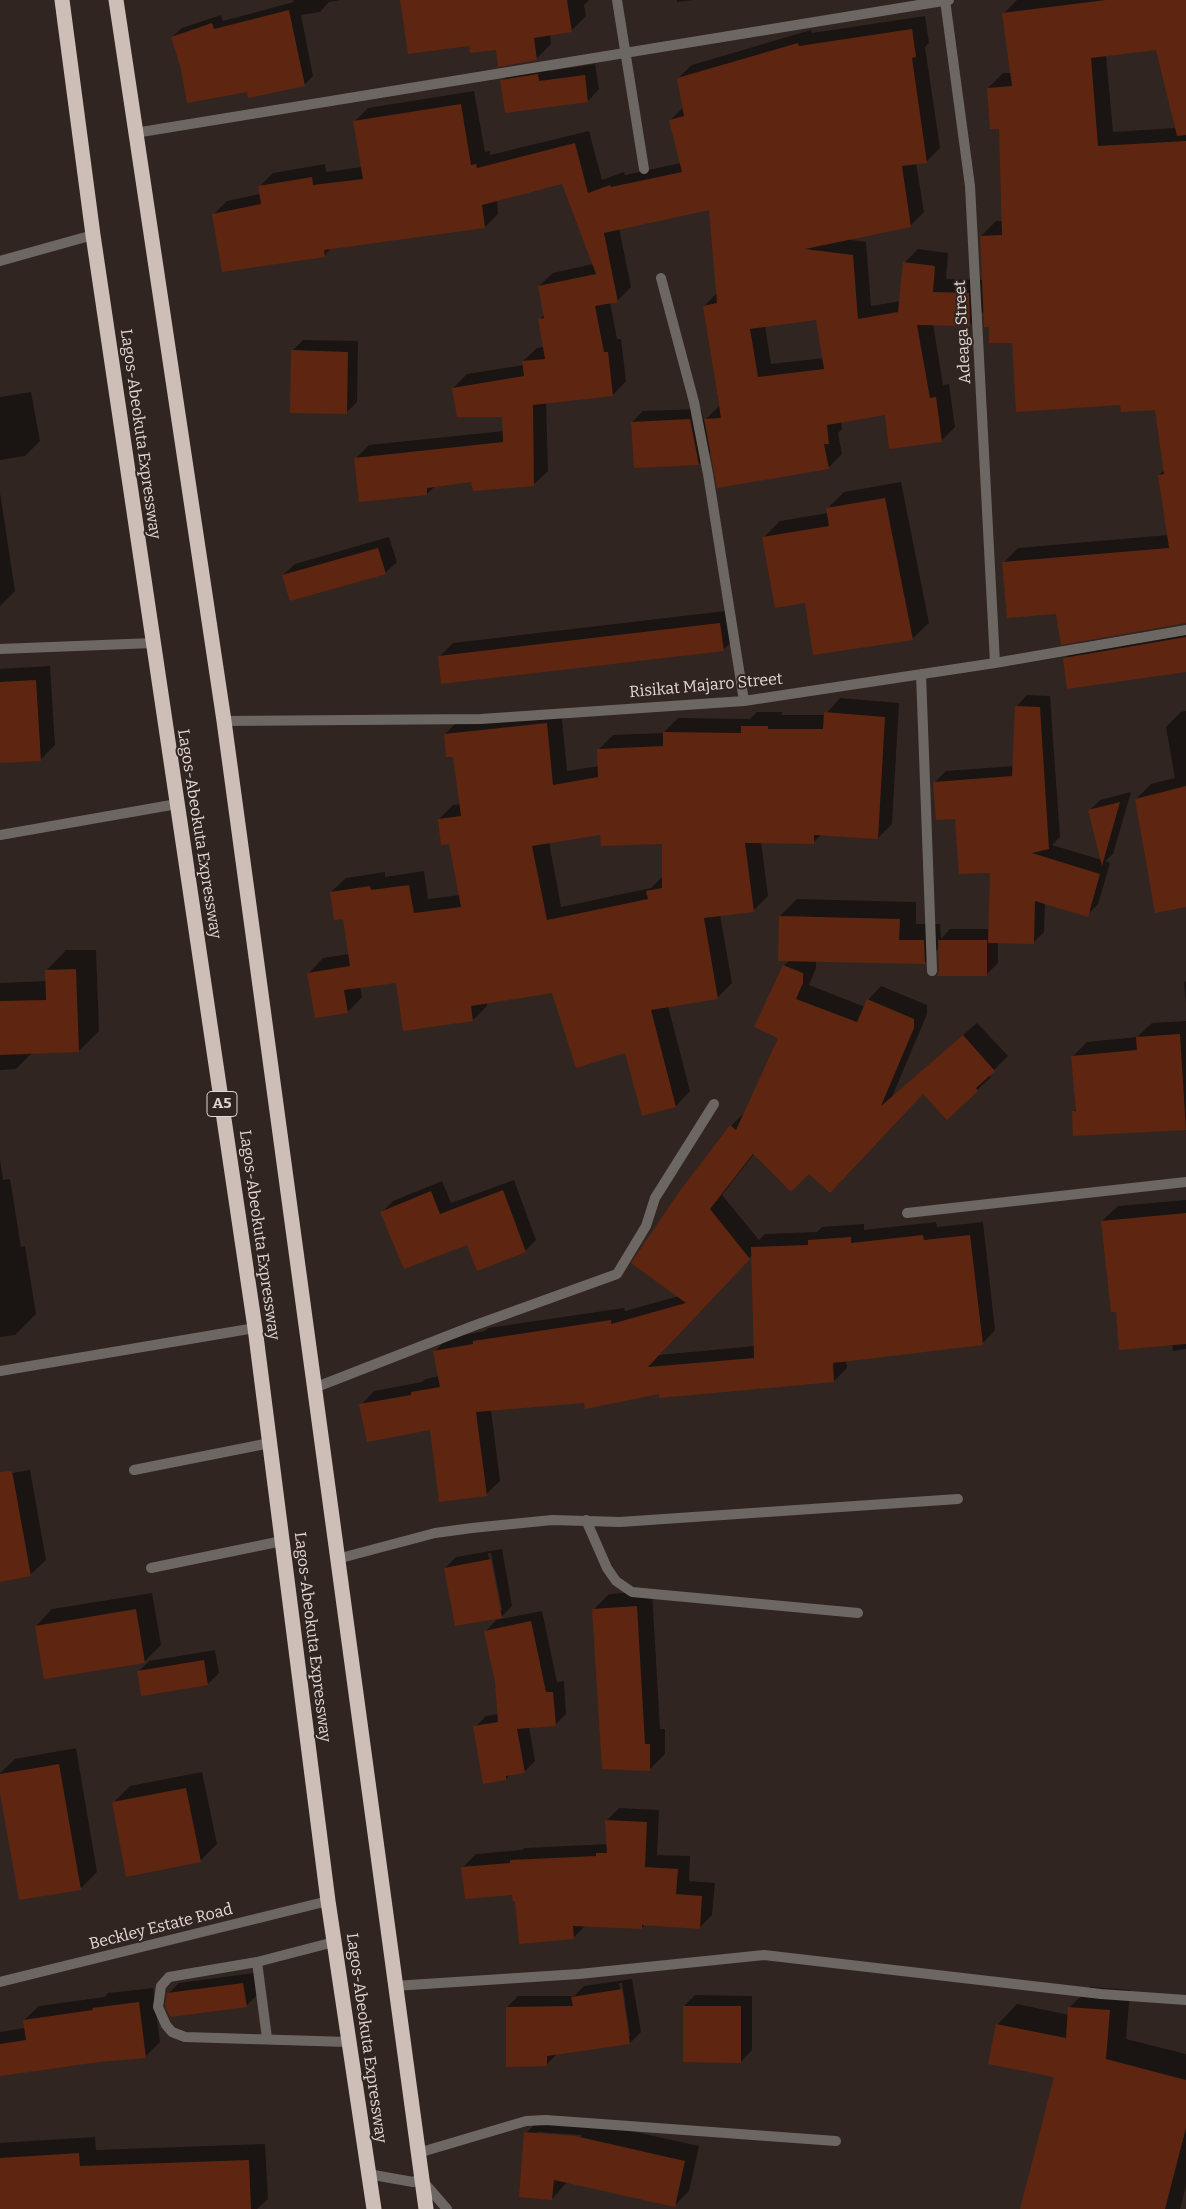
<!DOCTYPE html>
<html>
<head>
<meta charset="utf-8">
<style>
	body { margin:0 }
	canvas { display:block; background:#312521 }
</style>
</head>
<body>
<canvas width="1186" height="2209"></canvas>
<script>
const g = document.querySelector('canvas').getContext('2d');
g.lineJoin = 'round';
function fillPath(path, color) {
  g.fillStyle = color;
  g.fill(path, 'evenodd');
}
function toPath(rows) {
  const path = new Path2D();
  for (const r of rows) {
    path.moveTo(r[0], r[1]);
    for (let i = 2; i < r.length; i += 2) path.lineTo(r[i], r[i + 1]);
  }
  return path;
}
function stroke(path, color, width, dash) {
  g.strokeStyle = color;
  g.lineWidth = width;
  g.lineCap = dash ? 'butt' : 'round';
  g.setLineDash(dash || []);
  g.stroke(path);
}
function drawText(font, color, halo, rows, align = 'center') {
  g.font = font + ' Bitter,serif';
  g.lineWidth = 4;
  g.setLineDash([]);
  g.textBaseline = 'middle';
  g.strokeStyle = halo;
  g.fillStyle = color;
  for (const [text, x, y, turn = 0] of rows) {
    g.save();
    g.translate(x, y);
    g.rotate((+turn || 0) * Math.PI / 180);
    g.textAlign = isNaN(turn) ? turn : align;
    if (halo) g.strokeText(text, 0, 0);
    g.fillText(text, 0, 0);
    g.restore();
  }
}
fillPath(toPath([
	[293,0,341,0,329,2,320,12,301,15,313,76,304,85,248,90,182,68,172,37,182,28,221,15,223,21,294,2],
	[402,0,589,0,584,5,586,16,571,31,550,34,551,44,536,59,497,49,470,45],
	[677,0,693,0,677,2],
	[1017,0,1186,0,1186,597,1057,612,1004,562,1018,548,1168,535,1159,475,1164,470,1156,407,1121,404,1013,342,990,325,985,310,970,325,933,324,943,385,949,384,955,427,941,441,886,413,841,421,842,429,838,433,842,454,828,468,712,451,699,464,632,422,643,411,701,409,704,421,719,406,704,306,717,293,710,209,619,228,631,287,618,300,610,302,617,339,621,339,626,381,613,395,546,402,548,471,534,484,472,481,435,486,427,494,356,458,369,445,504,431,504,416,453,388,467,374,524,365,523,361,537,348,544,347,539,320,545,314,539,286,553,273,593,264,563,183,497,200,498,214,485,227,332,247,324,256,214,214,227,201,260,194,259,187,273,173,325,164,326,172,362,167,354,122,368,108,474,91,485,152,490,151,490,155,589,131,602,180,624,172,625,175,681,163,670,120,684,107,678,78,692,65,811,30,812,33,925,16,929,43,925,47,940,148,927,161,916,163,924,212,911,225,846,239,866,242,871,306,901,301,905,262,918,249,948,253,946,279,983,280,981,236,996,221,1003,221,1000,127,988,88,1003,73,1011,73,1003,14],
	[1157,48,1175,128,1113,132,1106,55],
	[817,319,824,358,771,364,765,326],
	[549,64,550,71,595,64,599,89,588,101,502,81,513,70],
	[303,340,358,341,357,402,346,413,292,351],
	[31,392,40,441,25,456,0,460,0,397],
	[901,482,929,623,912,639,764,537,780,521,828,513,827,509,844,492],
	[0,493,15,591,0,606],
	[389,537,397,562,385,573,283,575,295,564],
	[734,610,737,636,723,650,439,657,453,643],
	[1186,625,1186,671,1064,659,1079,643],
	[50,666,55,745,40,760,0,762,0,669],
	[1027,695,1050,696,1060,837,1052,845,1102,860,1089,811,1100,800,1131,792,1113,854,1105,861,1110,863,1098,904,1087,915,1045,903,1044,932,1033,943,998,942,998,963,987,974,940,971,939,948,924,963,816,960,816,968,809,985,865,1007,868,1000,881,986,927,1005,927,1014,892,1097,977,1023,1008,1056,989,1075,991,1077,977,1090,923,1092,809,1173,754,1154,722,1195,759,1240,765,1234,817,1232,822,1227,864,1224,864,1230,936,1222,937,1227,983,1222,995,1330,982,1344,846,1360,847,1368,834,1381,660,1393,491,1410,500,1481,486,1494,431,1429,361,1405,374,1391,422,1382,426,1379,439,1376,435,1351,448,1338,485,1331,488,1328,624,1308,625,1311,679,1296,731,1126,744,1113,779,1037,756,1026,784,965,790,960,780,916,797,899,916,902,916,924,940,924,941,939,950,929,990,929,991,871,935,782,946,771,1014,766,1016,707],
	[752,1255,755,1346,659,1355],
	[840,698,899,703,892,824,878,838,821,835,814,842,761,842,768,896,753,911,720,915,732,983,717,998,668,1006,690,1091,676,1106,643,1114,626,1051,553,991,487,1002,487,1006,473,1020,397,982,360,987,362,997,348,1012,309,973,323,958,349,954,344,918,331,892,346,878,385,872,385,877,424,871,428,899,460,895,450,843,439,819,453,805,461,804,454,755,445,734,459,720,561,709,567,771,599,766,599,749,613,735,663,733,678,718,750,719,757,712,782,712,782,715,825,715],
	[602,833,664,842,662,877,651,888,561,907,549,842],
	[1186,711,1186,906,1136,799,1151,784,1175,778,1166,727,1181,712],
	[66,950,96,950,99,1031,79,1051,32,1053,16,1069,0,1070,0,983,47,981,46,971],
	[1186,981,1186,1004,1184,983],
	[1186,1021,1186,1129,1074,1135,1073,1112,1077,1108,1073,1056,1087,1042,1137,1037,1152,1023],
	[0,1159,3,1180,10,1179,21,1247,25,1246,36,1314,15,1335,0,1337],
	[514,1180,536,1240,525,1251,468,1243,382,1212,393,1201,442,1181,451,1203],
	[1186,1200,1186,1349,1173,1351,1172,1344,1117,1310,1102,1221,1118,1206],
	[30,1470,46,1560,30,1575,0,1581,0,1475],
	[502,1549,512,1606,501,1617,445,1568,456,1557],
	[488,1553,491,1553,502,1610,499,1610],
	[652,1591,660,1729,665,1729,665,1754,649,1770,594,1609,609,1594],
	[152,1593,161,1645,144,1662,36,1626,52,1609],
	[542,1611,557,1682,564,1681,566,1714,555,1725,529,1727,535,1761,524,1772,510,1774,506,1779,475,1727,486,1716,499,1714,496,1682,485,1632,496,1620],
	[215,1650,219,1673,208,1684,138,1672,149,1661],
	[76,1748,97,1872,81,1888,0,1786,0,1773,15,1759],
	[202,1772,217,1844,200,1861,113,1803,130,1786],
	[619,1808,659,1810,657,1855,690,1856,689,1881,715,1883,712,1915,699,1928,645,1924,642,1928,586,1925,573,1938,516,1899,514,1893,463,1867,476,1854,522,1850,525,1848,608,1844,606,1821],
	[254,1973,257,1995,246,2006,168,1994,179,1983],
	[632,1979,641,2032,630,2043,558,2053,546,2065,507,2007,518,1996,574,1996,584,1986],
	[619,1983,622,1983,630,2036,628,2036],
	[1090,1987,1130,1990,1126,2039,1186,2054,1186,2186,1180,2209,1022,2209,1055,2076,997,2025,1017,2004,1069,2015,1069,2008],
	[153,1988,160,2042,145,2057,99,2061,0,2075,0,2032,25,2028,24,2020,39,2006,105,1997,108,1993],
	[695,1995,752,1996,752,2050,741,2062,684,2006],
	[541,2118,590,2122,699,2146,689,2191,674,2206,567,2182,552,2199,526,2133],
	[537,2132,581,2135,581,2138,537,2134],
	[95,2137,96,2150,265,2144,268,2199,257,2209,0,2209,0,2143]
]), '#0007');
fillPath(toPath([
	[400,0,567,0,572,32,534,38,537,60,498,67,496,50,470,53,469,46,408,54],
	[1106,0,1186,0,1186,135,1177,136,1156,50,1091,58,1098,146,1186,141,1186,623,1061,645,1056,614,1007,618,1002,562,1169,548,1158,475,1164,474,1155,410,1121,412,1120,405,1016,412,1012,343,989,343,989,327,984,327,980,236,1002,235,999,129,990,129,987,88,1012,86,1002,13],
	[289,10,305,86,248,98,247,92,187,103,181,69,171,37,212,23,214,29],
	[912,29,916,57,912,58,927,163,902,166,911,227,805,249,853,255,858,319,898,312,903,262,935,266,933,292,969,293,970,326,917,325,930,398,936,397,942,442,889,449,885,415,827,425,829,444,824,444,829,469,717,488,704,419,721,418,703,306,717,303,709,210,604,233,618,302,595,306,604,352,608,352,613,396,533,405,534,486,473,491,471,482,427,488,427,495,359,502,354,458,503,442,502,417,457,417,452,388,524,376,522,361,545,359,538,319,544,318,538,286,596,274,562,184,482,205,485,228,324,250,325,257,222,272,212,214,261,204,258,186,312,177,313,185,363,179,353,121,461,104,471,165,476,164,477,168,575,143,588,193,610,185,611,187,682,172,669,120,684,116,677,78,798,43,799,46],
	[816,320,824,369,758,377,750,329],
	[538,74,539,81,585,75,588,102,505,113,500,80],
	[291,350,348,352,347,414,290,413],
	[690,419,699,465,634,468,631,422],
	[885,498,913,640,813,655,805,603,775,608,762,537,829,526,826,508],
	[378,548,386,574,290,601,282,575],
	[720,623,724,651,441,684,438,656],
	[1186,637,1186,672,1067,689,1063,658],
	[36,680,41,761,0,763,0,682],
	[1015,706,1040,707,1049,849,1032,853,1100,874,1088,917,1035,901,1034,944,988,943,990,873,959,874,955,819,936,820,933,782,1012,776],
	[824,712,885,717,878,839,814,835,814,844,745,843,754,912,704,918,718,999,651,1010,676,1107,642,1116,625,1053,576,1068,552,993,471,1006,473,1021,403,1031,396,983,344,990,348,1013,315,1018,307,973,350,966,343,919,334,920,330,892,370,886,371,890,409,885,414,913,461,907,449,844,441,845,438,819,461,816,453,757,446,757,444,734,547,723,553,785,598,777,597,749,663,746,663,732,741,733,741,726,768,726,768,729,823,729],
	[600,835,601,846,662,844,662,888,646,891,648,899,547,920,532,846],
	[1186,786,1186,907,1155,913,1135,799],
	[1120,802,1102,866,1088,810],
	[779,916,900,919,899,940,924,940,925,964,778,961],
	[938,940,987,940,987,976,937,976,939,971],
	[783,965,803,973,803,983,796,999,857,1022,867,999,914,1019,914,1028,881,1106,963,1035,995,1071,976,1088,978,1091,947,1120,923,1094,830,1193,809,1174,791,1192,753,1154,710,1209,750,1259,648,1367,754,1358,751,1247,808,1245,808,1240,851,1237,851,1243,923,1235,924,1240,970,1235,983,1345,833,1363,834,1382,659,1398,659,1394,585,1409,584,1403,476,1412,487,1496,439,1502,430,1430,367,1442,359,1404,411,1395,411,1392,440,1387,433,1351,473,1344,473,1341,611,1320,611,1324,686,1303,631,1263,679,1192,730,1125,736,1130,778,1038,754,1027],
	[76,969,79,1052,0,1055,0,1001,46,1000,45,970],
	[1180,1034,1186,1130,1073,1136,1072,1111,1076,1111,1071,1056,1137,1050,1136,1037],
	[503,1190,526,1252,477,1271,467,1245,404,1269,380,1212,431,1191,440,1214],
	[1186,1213,1186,1344,1119,1350,1116,1312,1111,1312,1101,1221],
	[12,1471,31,1576,0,1582,0,1472],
	[491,1559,502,1618,455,1626,444,1568],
	[637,1606,645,1744,650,1744,650,1771,602,1769,592,1609],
	[136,1609,145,1663,44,1679,35,1626],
	[531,1621,546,1692,553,1692,556,1726,517,1729,525,1773,506,1776,506,1780,483,1784,473,1726,498,1722,495,1682,484,1631],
	[204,1660,208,1685,141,1696,137,1671],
	[59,1764,81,1890,19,1900,0,1793,0,1774],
	[186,1788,201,1862,126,1877,112,1802],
	[605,1820,647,1822,645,1867,678,1869,676,1894,702,1896,700,1929,642,1925,642,1929,573,1926,574,1939,519,1944,515,1901,513,1901,512,1895,465,1899,461,1867,510,1863,510,1860,596,1856,596,1853,607,1853],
	[243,1983,247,2007,170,2017,165,2006,167,1993],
	[622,1989,630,2044,547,2056,547,2066,506,2067,506,2007,573,2006,571,1997],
	[139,2002,146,2058,99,2062,0,2076,0,2044,26,2040,23,2020,93,2010,92,2008],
	[683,2006,741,2006,741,2063,683,2062],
	[1068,2007,1110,2010,1106,2059,1186,2080,1186,2128,1165,2209,1020,2209,1054,2077,988,2064,996,2024,1066,2038],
	[524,2132,575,2136,685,2161,675,2207,554,2180,552,2200,519,2197],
	[79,2153,80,2166,249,2160,251,2209,0,2209,0,2158]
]), '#5e2510');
stroke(toPath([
	[0,261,93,235],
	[134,1470,270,1443],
	[586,1520,607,1568,616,1581,632,1592,858,1613],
	[151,1568,282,1541],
	[334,1942,257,1962,169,1977,161,1986,158,2007,166,2025,172,2032,185,2037,348,2042],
	[257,1962,267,2038],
	[418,2153,526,2121,546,2120,836,2141]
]), '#6d6764', 10);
stroke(toPath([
	[617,0,644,169],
	[945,0,970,186,995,663],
	[135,133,949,0],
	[661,278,694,402,708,474,744,701],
	[0,649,153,643],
	[921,674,932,971],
	[224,721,481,719,744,701,995,663,1186,630],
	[0,835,177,804],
	[907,1213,1186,1182],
	[0,1371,255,1328],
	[314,1388,473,1326,617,1274,646,1226,655,1198,714,1104],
	[337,1559,435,1533,472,1528,552,1520,620,1522,958,1499],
	[0,1982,328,1901],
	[394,1986,579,1974,764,1955,1101,1994,1186,2000],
	[368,2174,413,2182,421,2179,447,2209]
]), '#6d6764', 10);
stroke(toPath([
	[62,0,93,235,255,1328,328,1901,374,2209],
	[116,0,224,721,426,2209]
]), '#cdbfb8', 15);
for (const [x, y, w] of [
	[222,1104,30]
]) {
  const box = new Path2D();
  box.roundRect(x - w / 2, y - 12.5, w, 25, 4);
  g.fillStyle = '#312521';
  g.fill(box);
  stroke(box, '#e0d8d5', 1);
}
drawText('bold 15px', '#e0d8d5', null, [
	["A5",222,1104]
]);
drawText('16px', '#e0d8d5', '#312521', [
	["Adeaga Street",963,332,-93],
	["Lagos-Abeokuta Expressway",140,434,82],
	["Risikat Majaro Street",706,686,-5],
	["Lagos-Abeokuta Expressway",199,834,81],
	["Lagos-Abeokuta Expressway",259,1235,82],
	["Lagos-Abeokuta Expressway",312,1637,83],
	["Beckley Estate Road",161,1927,-14],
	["Lagos-Abeokuta Expressway",366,2038,82]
]);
</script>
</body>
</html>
